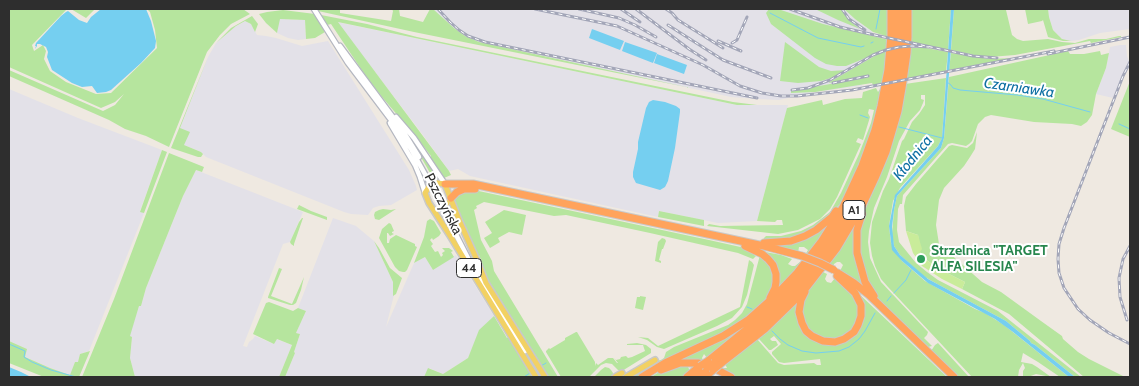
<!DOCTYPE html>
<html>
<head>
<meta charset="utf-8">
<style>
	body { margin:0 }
	#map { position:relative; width:1139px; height:386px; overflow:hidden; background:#efe9e1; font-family:Cabin,sans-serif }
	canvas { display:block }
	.frame { position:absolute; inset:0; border:10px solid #2e2e2e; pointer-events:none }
</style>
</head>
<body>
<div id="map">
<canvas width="1139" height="386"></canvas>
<div class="frame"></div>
</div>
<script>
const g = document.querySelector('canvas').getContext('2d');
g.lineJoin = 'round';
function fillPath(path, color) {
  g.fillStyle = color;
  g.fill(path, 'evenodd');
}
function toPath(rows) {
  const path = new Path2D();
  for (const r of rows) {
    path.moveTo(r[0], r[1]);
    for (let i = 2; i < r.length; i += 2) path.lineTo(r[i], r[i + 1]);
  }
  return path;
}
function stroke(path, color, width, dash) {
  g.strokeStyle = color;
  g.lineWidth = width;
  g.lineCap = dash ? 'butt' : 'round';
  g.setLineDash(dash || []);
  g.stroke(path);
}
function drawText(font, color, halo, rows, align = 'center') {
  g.font = font + ' Cabin,sans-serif';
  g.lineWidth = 4;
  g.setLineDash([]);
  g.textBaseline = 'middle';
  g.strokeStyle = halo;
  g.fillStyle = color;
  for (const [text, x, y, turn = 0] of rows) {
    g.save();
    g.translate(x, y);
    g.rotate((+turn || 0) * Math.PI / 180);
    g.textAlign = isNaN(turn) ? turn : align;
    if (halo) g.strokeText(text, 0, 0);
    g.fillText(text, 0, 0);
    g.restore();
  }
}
fillPath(toPath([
	[433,9,844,9,855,19,873,32,862,86,815,92,779,100,758,99,731,97,479,42,465,36,454,28],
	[1048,9,1130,9,1130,29,1100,33,1079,40,1071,41,1062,39,1053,30,1049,17],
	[279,19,305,20,306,39,298,40,288,38,277,33],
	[245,21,251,24,257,35,266,36,276,38,302,46,328,41,409,170,416,186,417,190,391,205,379,206,373,208,368,215,351,214,344,212,206,157,201,152,184,145,180,128,208,57,216,43,236,26],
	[337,22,737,105,788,105,757,221,718,223,659,211,658,217,470,176,458,169,449,171,423,135],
	[1120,45,1126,45,1127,56,1129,61,1113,98,1096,94,1106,68,1110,47],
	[9,89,78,118,162,150,140,211,144,213,89,351,80,354,78,362,75,362,71,375,50,368,25,357,27,349,9,341],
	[196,170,303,212,290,242,283,244,243,346,247,347,249,342,253,339,255,336,274,344,276,339,292,345,279,377,135,377,130,358,132,338,129,336,139,306,141,306,146,288,183,196],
	[333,218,356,226,374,241,393,282,394,295,386,327,414,263,425,257,433,270,456,255,494,316,480,330,468,358,443,374,429,368,424,377,285,377,295,353,294,352,300,334,296,333,306,311,298,308]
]), '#e3e1e8');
fillPath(toPath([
	[9,9,67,9,32,45,34,51,43,45,46,51,44,59,50,71,66,82,96,94,111,93,157,48,155,30,150,12,147,9,243,9,250,14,231,24,220,35,207,52,169,147,146,136,125,129,109,120,9,76,9,70,103,111,115,105,124,94,115,102,101,108,9,67],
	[71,9,95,9,86,18],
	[317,9,340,9,340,13,391,21,393,11,392,9,399,9,400,16,423,22,430,9,433,9,454,28,465,36,479,42,691,88,414,32,318,11],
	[769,9,778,9,823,24,889,40,888,49,880,51,868,57,846,66,837,66,826,64,815,58,771,24,766,13],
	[815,9,841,9,851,22,860,29,838,20],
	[844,9,889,9,889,37,873,32,855,19],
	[910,9,951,9,948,50,910,42],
	[954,9,1009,9,1006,10,1012,35,1017,39,1023,41,1048,39,1062,42,1075,43,1089,39,1106,39,1119,36,1121,36,1121,37,1091,43,1090,41,1015,55,990,57,974,55,951,50],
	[1025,9,1048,9,1049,17,1053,30,1062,39,1071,41,1063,41,1048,37,1043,20,1042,21,1028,24],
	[283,10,315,14,325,32,315,38,306,39,305,20,280,19,277,33,266,23,259,14,267,12],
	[321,15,367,24,417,37,733,102,757,105,737,105,338,22,449,171,451,175,444,178,431,161,431,156,424,147,411,131,382,97,365,75,331,24,327,25],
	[252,16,258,24,255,32,251,24,245,21,236,26,216,43,231,28],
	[785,42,819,67,831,71,847,70,834,77,821,81,798,83,780,81],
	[909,48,926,48,948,52,946,71,906,79],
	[888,51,884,83,873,85,872,83,815,92,791,93,791,91,869,77,868,75,828,83,878,54],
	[1068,51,1070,54,1084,54,1100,51,1101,55,1109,53,1106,68,1096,94,1092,115,1087,122,1081,126,1072,124,1034,122,991,115,985,117,978,124,972,141,969,144,966,146,952,143,948,144,903,195,902,204,900,204,898,209,897,230,899,242,916,263,927,272,938,280,998,311,1081,377,1075,377,1035,345,1031,343,1030,341,1006,321,939,285,923,276,900,255,894,246,892,234,894,210,897,196,906,186,941,148,944,138,949,77],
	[951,53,989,59,1015,58,949,70],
	[208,57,180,128,190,132,184,145,201,152,203,154,201,157,198,157,171,148],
	[946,78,942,138,938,146,900,188,893,201,889,226,891,243,902,261,925,281,975,309,985,313,1004,325,1069,377,1060,377,1038,362,1023,353,1021,362,1032,364,1037,367,1051,377,1036,374,1028,377,1023,377,1023,371,1025,368,1023,363,1019,370,1018,377,972,377,888,287,881,279,875,266,872,256,870,243,872,222,883,191,889,179,902,141,904,139,912,122,919,114,925,105,925,95,921,95,921,99,924,100,923,103,920,110,910,121,899,141,887,177,874,208,869,231,868,242,870,258,881,282,928,332,927,335,924,338,932,346,928,347,888,309,876,296,868,282,858,244,863,215,882,169,905,84],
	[1130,81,1130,137,1111,129],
	[876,88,878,92,881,88,883,88,867,146,841,203,823,222,796,237,763,241,764,238,766,236,781,236,801,231,813,225,830,212,841,193,859,154,871,123,874,110,869,109,868,113,870,117,863,140,858,138,856,142,861,144,837,197,830,209,820,219,798,230,778,234,707,226,709,224,720,226,783,225,782,220,777,220,775,222,757,221,787,108,822,100,823,105,845,99,862,98,863,92],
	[977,132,975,149,970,157,964,166,944,188,939,200,936,225,939,244,982,282,1001,292,1041,321,1062,336,1063,339,1078,352,1089,359,1125,377,1084,377,1009,314,962,289,965,282,937,268,923,257,920,252,918,235,906,231,904,206,906,197,916,184,949,146,952,145,967,148,973,143],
	[413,139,440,180,435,180,433,178,411,140],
	[162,150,167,152,144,213,140,212],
	[169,153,204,167,202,172,196,170,183,196,146,288,141,306,139,306,130,336,132,337,130,358,135,377,82,377,114,299],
	[474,190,709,240,745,248,755,253,754,255,756,256,753,259,738,253,650,233,566,215,554,216,484,202,476,206,477,208,474,210,481,240,492,261,494,271,558,377,548,377,485,277,479,261,481,260,479,255,476,257,453,199,458,193],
	[299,205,311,211,327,217,327,220,297,209],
	[383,209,391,210,396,209,379,220,375,219,374,215,375,212,379,210],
	[504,210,526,215,522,235,509,232,498,238,500,242,490,248,484,238,492,233,485,222],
	[659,211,704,220,704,226,658,217],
	[837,213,808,256,805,255,808,250,804,247,799,247,798,253,765,244,806,237],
	[302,218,303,218,294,244,294,246,291,244,290,242,299,222],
	[859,218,856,250,873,296,840,271,843,265,840,262,837,262,834,264,833,267,829,265],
	[430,219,434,221,441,233,439,236,433,240,432,238,430,240,433,244,431,246,435,252,438,251,441,257,443,255,442,253,445,251,442,248,449,248,453,251,451,252,454,257,433,270,425,257,414,263,424,237,427,221],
	[389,223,391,224,394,231,392,232,392,233,394,234,390,236,388,233,387,233,387,243,389,243,390,239,396,235,415,244,415,246,417,247,407,270,405,272,403,272,399,271,395,267,379,238,382,229],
	[662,238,665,239,666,241,663,249,662,249,659,260,661,261,661,263,655,261,658,242],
	[374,241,379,248,390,268,402,278,396,294,393,296,393,282],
	[760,251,781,255,792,259,788,264,792,266,795,266,800,262,802,263,774,294,777,277],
	[760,255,773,268,773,288,766,300,734,327,637,377,629,377,656,361,661,360,664,358,666,352,674,347,728,325,735,320,742,313,747,304],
	[749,260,752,262,754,265,747,295,742,307,732,318,717,326,664,349,657,347,647,340,638,337,648,338,658,346,740,307],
	[279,268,282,269,271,296,292,304,304,277,301,290,296,303,293,305,290,305,268,298,268,297],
	[823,272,827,274,825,279,827,282,831,283,835,278,855,294,860,313,853,329,836,340,816,336,805,326,801,306,807,292],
	[856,291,947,377,734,377,720,369,721,367,724,368,727,368,725,364,757,339,778,363,784,365,814,363,817,365,821,365,820,359,784,363,779,362,772,354,772,352,781,344,774,336,770,339,772,341,776,341,778,345,771,350,769,350,759,339,759,337,801,296,799,303,807,333,837,343,861,321],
	[640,296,646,297,643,310,635,308,637,297,640,297],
	[269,302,293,311,298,308,306,311,296,333,300,334,294,352,295,353,285,377,279,377,292,345,277,339,274,344,253,334,266,303],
	[494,316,507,338,510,336,533,377,424,377,428,368,443,374,468,358,479,330],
	[755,317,744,328,707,358,704,354,702,358,703,360,701,362,677,362,677,358],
	[576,332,577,332,595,362,595,366,596,363,598,365,608,358,613,358,617,363,618,363,614,358,616,360,620,359,621,357,626,356,628,358,632,357,645,351,643,345,627,345,627,344,637,343,646,345,651,349,651,353,622,371,618,370,612,364,606,363,601,365,589,377,561,377,546,352,546,351,549,348,550,349,565,340,565,338],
	[9,341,27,349,25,357,50,368,70,375,75,362,78,362,80,354,90,351,79,377,44,377,9,363],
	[938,343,969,377,959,377,931,351,935,345],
	[698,364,693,368,690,366,688,367,690,371,682,377,651,377,661,371,670,367],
	[605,367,609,368,611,370,613,373,612,377,594,377,601,370]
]), '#b6e59e');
fillPath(toPath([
	[906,231,918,235,922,249,920,252,923,257,937,268,965,282,962,289,942,279,922,266,913,253]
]), '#c9ec9a');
fillPath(toPath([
	[101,9,146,9,151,21,156,41,155,48,141,63,111,90,106,92,97,93,92,86,82,87,72,83,52,70,47,57,48,52,46,47,40,44,37,44,37,46,35,49,36,46,35,46,36,43,61,16,66,12,68,11,79,20,87,23,91,17],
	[951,9,954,9,944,138,941,148,906,186,897,196,894,210,892,227,894,246,900,255,928,279,1006,321,1030,341,1031,343,1035,345,1075,377,1069,377,1013,332,995,319,928,283,902,261,892,250,889,226,895,195,938,146,942,138],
	[592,29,624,41,620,50,589,38],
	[625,42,657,53,653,63,622,51],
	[657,54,687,65,684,74,654,63],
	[653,100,665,102,676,106,680,109,680,112,675,148,668,181,665,187,660,190,636,183,633,177,633,172,638,149,638,142,646,108,649,102],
	[9,367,21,372,31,377,9,377]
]), '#75cff0');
stroke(toPath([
	[770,13,818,38,861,47,864,46],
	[876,29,880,9],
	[871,43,873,42],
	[947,82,951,85,953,88,960,90,1017,95,1043,99,1090,112],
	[860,115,868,118],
	[1119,124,1130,129],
	[899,127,942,138],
	[894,293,906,280,911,270],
	[887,301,891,296],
	[747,307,752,309],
	[772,331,780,339,788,345,802,351,816,353,839,351,849,347,859,339,865,331,875,313],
	[9,344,25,351,24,357,32,362,51,370,76,377],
	[541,366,546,363],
	[524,377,530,373]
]), '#75cff0', 1);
const secondary = toPath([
	[314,9,348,63,394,124,411,149,426,176,470,262,525,351],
	[340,46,401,128,419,157],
	[396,117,414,138,445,184],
	[390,123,415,165,420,177,425,193]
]);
const primary = toPath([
	[437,183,445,184,446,187,459,220,476,258,486,283,545,377],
	[429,187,425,193,429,203,449,234,536,377],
	[615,377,622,373],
	[626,377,655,360]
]);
const highway = toPath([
	[445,184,473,184,764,246,802,256],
	[451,198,457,192,464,189,475,189],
	[862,214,857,230,857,253,865,282,874,296],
	[764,243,791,241,805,236,816,230,832,217,836,211],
	[745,246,762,254,768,259,773,265,776,274,776,282,775,288,770,298],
	[838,273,854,283,869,295,954,377],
	[805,292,801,300,799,312,802,323,806,331,812,336,823,341,835,342,844,339,854,332,858,325,861,316,861,305,855,293,837,276],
	[708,361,764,315,797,281,830,239,850,206,861,183,872,157,887,108,892,79,895,53,897,9],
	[714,363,763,323,797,290,812,273,824,257,840,234,854,210,879,154,892,112,897,88,902,53,903,9],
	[719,365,765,329,802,293,837,248,862,206,876,176,886,152,898,111,902,88,907,53,908,37,908,9],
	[661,370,680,363,698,363,710,366,731,377],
	[642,377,665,363,723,336,748,320,777,294,797,273,821,242,843,207,862,166,875,130,881,106,888,70,891,35,891,9],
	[687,377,700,366],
	[696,377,707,368],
	[705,377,713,370]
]);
stroke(secondary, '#b4b7c1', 7);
stroke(primary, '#c9c9c9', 8);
stroke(highway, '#c9c9c9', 9);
stroke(secondary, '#fff', 4.5);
stroke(primary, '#f2d163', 5);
stroke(highway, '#ffa35c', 7);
const rail = toPath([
	[438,9,450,22,459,30,468,36,485,42,757,98],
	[535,9,617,26,703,65,740,86,762,93,781,96,797,96,852,90,1054,51],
	[579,9,619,18,635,25,656,37],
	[621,9,640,22],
	[636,9,689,49,706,60],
	[666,9,672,13,678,20,723,48],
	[790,9,840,27,870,34,973,56,997,58],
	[842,9,849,19,865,30],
	[668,25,723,60,771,78],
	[718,41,741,51],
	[732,43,737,40,747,17],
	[1048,54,1130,37],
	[1130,62,1123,76,1064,228,1059,244,1058,259,1059,273,1064,288,1078,309,1090,320,1109,333,1130,344],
	[833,83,868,76],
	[792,90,808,88,830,80,873,55,886,50,899,47,912,46,929,47],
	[1127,320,1120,297,1119,278,1123,259,1130,246]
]);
stroke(rail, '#a3a6b8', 3);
stroke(rail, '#fff', 1, [4]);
const primaryBridge = toPath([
	[429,187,432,184,437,183],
	[441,208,447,203]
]);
const highwayBridge = toPath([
	[802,256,820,263,834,270],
	[700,366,708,361],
	[707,368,714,363],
	[713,370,719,365]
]);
stroke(primaryBridge, '#c9c9c9', 8, []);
stroke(highwayBridge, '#c9c9c9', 9, []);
stroke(primaryBridge, '#f2d163', 5);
stroke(highwayBridge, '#ffa35c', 7);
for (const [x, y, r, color] of [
	[921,259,5,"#2e9e5b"]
]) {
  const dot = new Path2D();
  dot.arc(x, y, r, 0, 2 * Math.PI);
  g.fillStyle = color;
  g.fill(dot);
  stroke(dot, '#fff', 2);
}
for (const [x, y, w] of [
	[854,210,22],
	[469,268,25]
]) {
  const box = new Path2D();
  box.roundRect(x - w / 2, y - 9.5, w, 19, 4);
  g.fillStyle = '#fff';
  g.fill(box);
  stroke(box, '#2e2e2e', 1);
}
drawText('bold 12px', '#2e2e2e', null, [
	["A1",854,210],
	["44",469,268]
]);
drawText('14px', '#2e2e2e', '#fff', [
	["Pszczyńska",443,204,63]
]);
drawText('bold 14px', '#27864d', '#fff', [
	["Strzelnica \"TARGET",931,251],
	["ALFA SILESIA\"",931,267]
], 'left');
drawText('italic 15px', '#0d6fa3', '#fff', [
	["Czarniawka",1019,88,8],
	["Kłodnica",913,158,-51]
]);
</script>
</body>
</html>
